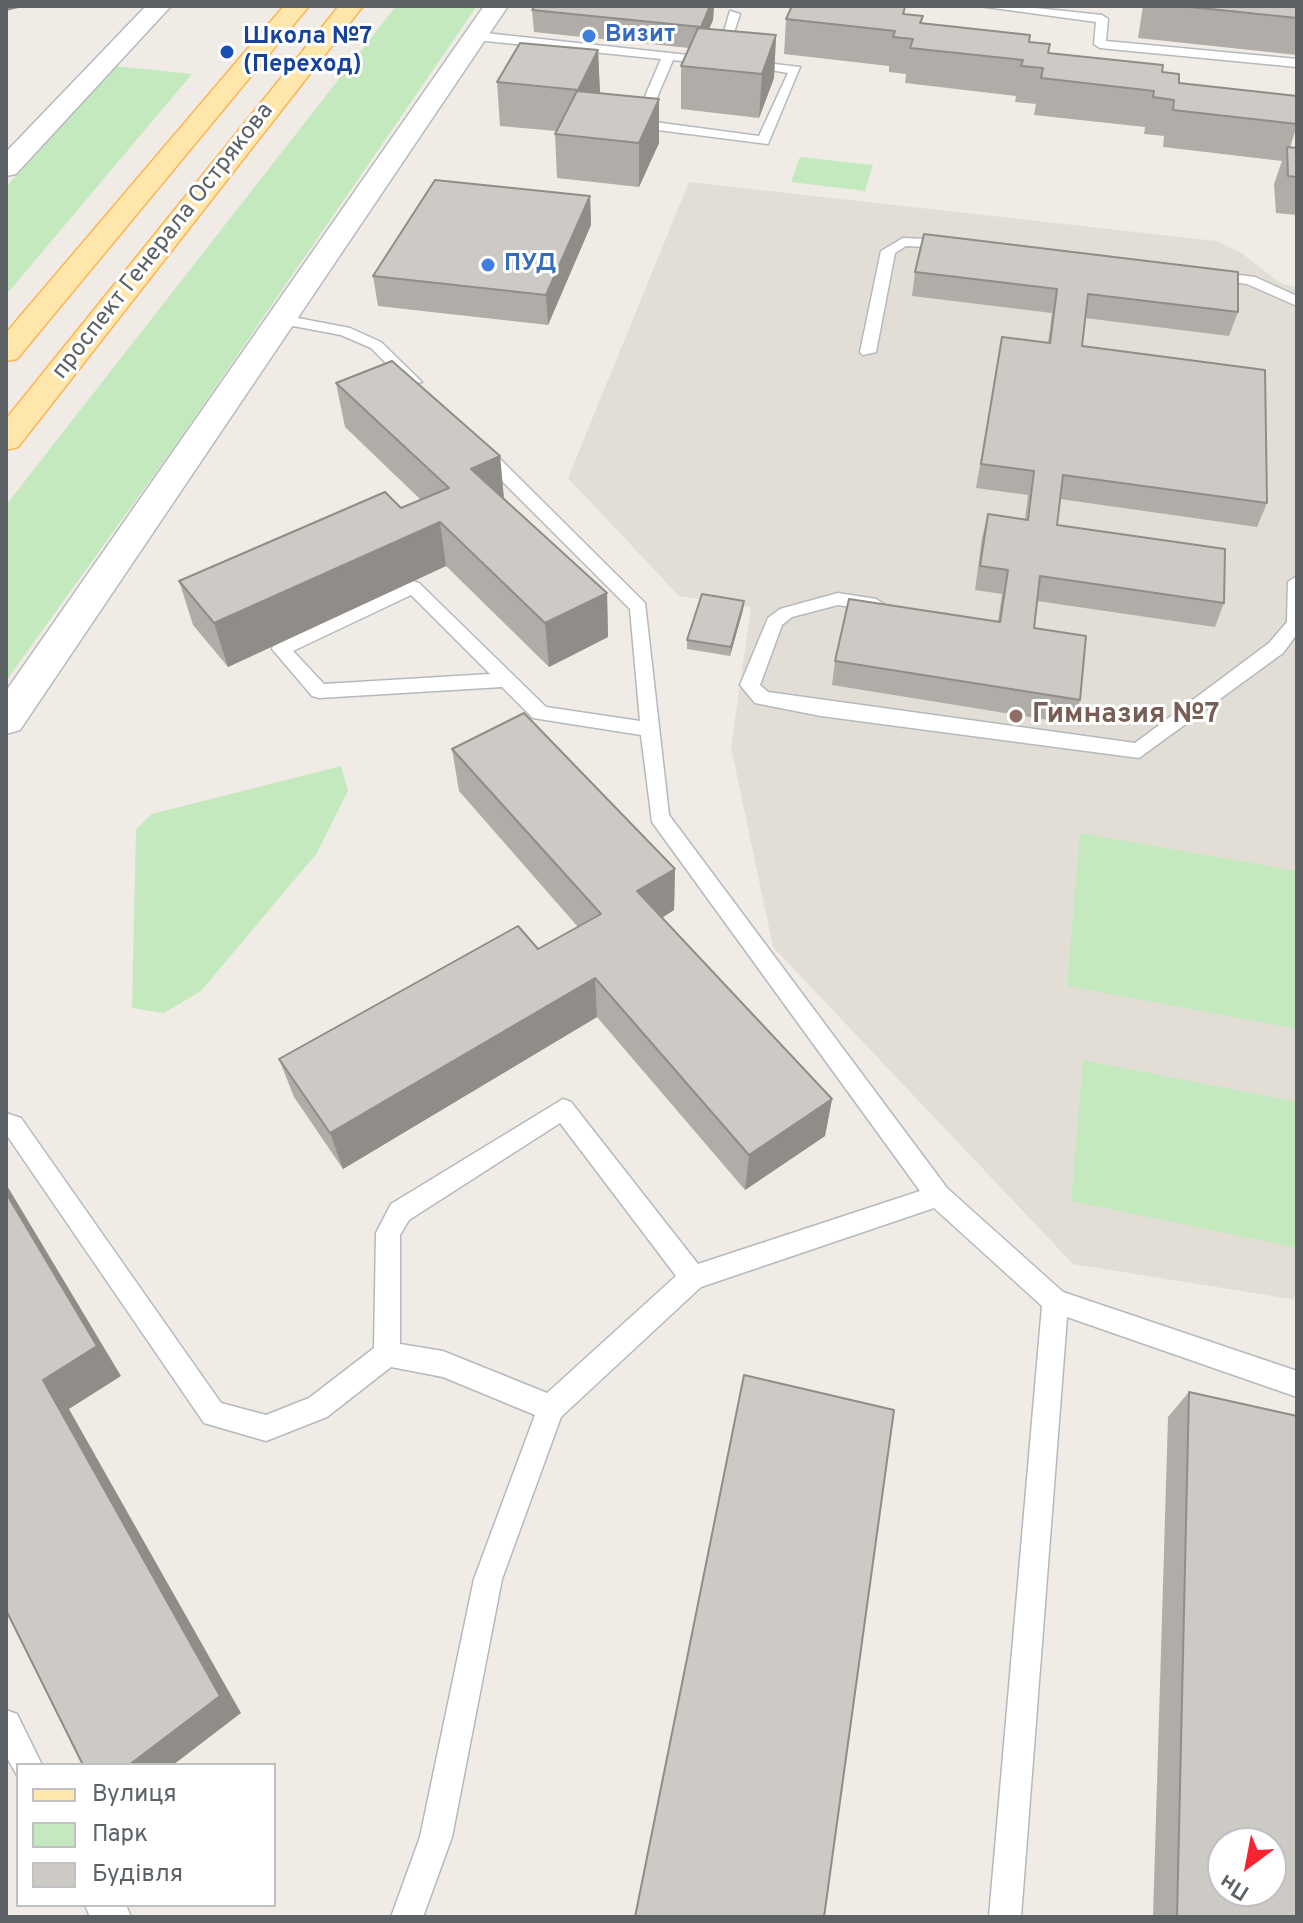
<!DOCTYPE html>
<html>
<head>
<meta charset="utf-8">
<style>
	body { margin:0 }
	#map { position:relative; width:1303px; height:1923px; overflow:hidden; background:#f0ece5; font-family:Overpass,sans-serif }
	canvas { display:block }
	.frame { position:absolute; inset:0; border:8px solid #5c6266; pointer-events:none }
	.legend { position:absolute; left:16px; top:1763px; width:260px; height:144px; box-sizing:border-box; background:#fff; border:2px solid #bec0c2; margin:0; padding:10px 14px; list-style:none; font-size:24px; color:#5c6266 }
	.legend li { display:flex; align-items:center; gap:16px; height:40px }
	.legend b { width:40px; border:2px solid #bec0c2 }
	.north { position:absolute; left:1207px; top:1827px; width:80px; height:80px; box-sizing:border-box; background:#fff; border:2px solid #bec0c2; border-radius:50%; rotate:212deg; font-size:22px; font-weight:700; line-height:32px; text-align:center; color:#5c6266 }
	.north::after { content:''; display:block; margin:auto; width:28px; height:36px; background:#f62431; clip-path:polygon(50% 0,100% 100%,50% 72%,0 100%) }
</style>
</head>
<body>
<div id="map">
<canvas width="1303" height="1923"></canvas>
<div class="frame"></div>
<ul class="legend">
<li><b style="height:10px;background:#ffe6ab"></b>Вулиця</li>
<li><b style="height:22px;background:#c5e9bf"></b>Парк</li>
<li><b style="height:22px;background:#cdc9c4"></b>Будівля</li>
</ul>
<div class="north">Пн</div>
</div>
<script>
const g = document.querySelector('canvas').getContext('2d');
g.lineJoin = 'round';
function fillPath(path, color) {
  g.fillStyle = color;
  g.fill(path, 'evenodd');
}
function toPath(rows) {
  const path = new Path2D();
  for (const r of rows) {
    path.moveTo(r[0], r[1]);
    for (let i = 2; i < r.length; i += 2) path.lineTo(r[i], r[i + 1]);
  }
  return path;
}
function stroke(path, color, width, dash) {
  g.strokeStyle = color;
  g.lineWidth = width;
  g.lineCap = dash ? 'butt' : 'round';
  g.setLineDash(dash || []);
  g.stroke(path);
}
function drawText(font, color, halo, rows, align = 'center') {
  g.font = font + ' Overpass,sans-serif';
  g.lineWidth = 6;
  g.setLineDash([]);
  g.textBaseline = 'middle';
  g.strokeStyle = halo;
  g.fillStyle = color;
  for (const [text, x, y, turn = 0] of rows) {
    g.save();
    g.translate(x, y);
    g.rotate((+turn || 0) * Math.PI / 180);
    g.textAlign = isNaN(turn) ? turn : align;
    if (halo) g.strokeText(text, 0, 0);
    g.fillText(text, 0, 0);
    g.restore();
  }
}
fillPath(toPath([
	[689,182,1216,241,1240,252,1282,284,1297,287,1297,1300,1073,1264,773,947,731,747,751,607,679,596,568,478]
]), '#e2ded5');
fillPath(toPath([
	[396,6,477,6,177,443,6,681,6,505],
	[115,66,192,74,6,295,6,187],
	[800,157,873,165,865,191,791,182],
	[341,766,348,791,317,853,201,991,164,1013,132,1008,136,829,152,814],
	[1080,833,1297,871,1297,1029,1067,986],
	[1083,1060,1297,1102,1297,1248,1071,1201]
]), '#c5e9bf');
const lane = toPath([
	[979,6,1017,6,1102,15,1108,19,1106,41,1297,59,1297,67,1100,48,1094,44,1096,22,979,6],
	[730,11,740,14,725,60,713,65,673,60,647,121,759,136,788,73,742,65,748,61,800,67,768,144,634,127,633,124,661,59,476,40,470,36,476,32,716,58,730,11],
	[903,238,953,240,960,244,953,248,906,246,895,253,876,352,863,355,860,352,881,251,903,238],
	[1209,271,1255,277,1297,296,1297,306,1247,284,1204,278,1204,272,1209,271],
	[282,315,350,328,381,342,422,382,408,385,371,348,341,335,277,323,277,317,282,315],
	[480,444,486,445,645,603,669,815,947,1188,1063,1292,1297,1371,1297,1397,1067,1317,1021,1917,989,1917,1042,1306,934,1208,701,1287,561,1417,502,1579,452,1837,423,1917,391,1917,420,1837,474,1579,535,1415,443,1377,391,1367,327,1417,266,1441,204,1423,6,1134,6,1113,21,1118,221,1403,266,1415,309,1398,374,1348,376,1233,391,1204,563,1099,571,1102,698,1264,920,1191,652,822,641,735,533,718,502,687,319,698,312,696,272,649,274,644,413,581,419,583,546,707,640,721,630,609,474,453,472,449,480,444],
	[411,595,490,674,324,684,293,651,411,595],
	[560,1123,676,1276,547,1393,443,1351,400,1344,400,1235,409,1220,560,1123],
	[1297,576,1297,634,1283,653,1139,758,821,716,755,703,740,685,768,618,780,609,838,593,876,599,885,605,876,611,838,605,792,617,782,625,760,685,768,692,1135,743,1269,643,1287,622,1288,582,1297,576],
	[6,1710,17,1714,42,1765,18,1765,18,1777,6,1756,6,1710],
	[85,1905,126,1905,131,1917,90,1917,85,1905]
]);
const street = toPath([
	[146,6,171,6,16,174,6,176,6,152,146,6],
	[484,6,508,6,20,730,6,734,6,691,484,6]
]);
const primary = toPath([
	[284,6,309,6,17,359,6,361,6,333,284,6],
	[339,6,363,6,18,447,6,450,6,419,339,6]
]);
stroke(lane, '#b5b9bd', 3);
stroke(street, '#b5b9bd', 3);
stroke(primary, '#fcb552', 3);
fillPath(lane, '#fff');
fillPath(street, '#fff');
fillPath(primary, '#ffe6ab');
fillPath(toPath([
	[535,6,714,6,713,20,709,29,776,35,774,78,759,118,681,109,681,66,689,48,534,32,532,10],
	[1111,6,1135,6,1135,8],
	[1143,6,1297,6,1297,55,1138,38],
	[905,7,904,14,923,16,922,23,1029,42,1049,53,1162,72,1179,83,1297,96,1297,125,1290,148,1297,148,1297,215,1276,213,1274,184,1282,161,1163,147,1164,136,1144,134,1145,127,1034,115,1036,104,1015,102,1016,96,905,83,906,74,889,72,889,66,784,54,786,19],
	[598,50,600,93,659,143,639,187,557,178,555,134,556,131,500,126,497,82],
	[590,196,591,225,548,325,378,306,373,276],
	[915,272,1238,312,1229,336,1085,318,1082,346,1267,503,1257,527,1060,499,1057,525,1224,603,1215,627,1037,601,1034,628,1080,700,1073,724,832,685,835,661,998,622,1002,594,975,590,982,538,988,514,1025,519,1028,495,976,488,1002,337,1048,343,1052,313,912,296],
	[336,383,500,456,504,499,607,593,608,637,549,667,446,566,228,667,193,625,179,581,401,508,421,500,345,427],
	[744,601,743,610,730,656,687,649,687,640],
	[452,749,675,869,674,910,662,918,832,1099,825,1136,745,1190,597,1017,343,1169,294,1097,279,1059,538,949,578,927,459,791],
	[1189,1392,1297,1917,1153,1917,1168,1417]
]), '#b0ada9');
fillPath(toPath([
	[6,6,27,6,6,11],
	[710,6,714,6,713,20,700,49,701,27],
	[776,35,774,78,759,118,762,74],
	[598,50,600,94,579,134,578,90],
	[659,99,659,143,639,187,639,143],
	[590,196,591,225,548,325,546,295],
	[500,456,504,500,471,469],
	[440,522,446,566,228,667,214,623],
	[607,593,608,637,549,667,545,623],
	[744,601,743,610,730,656,731,647],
	[675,869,674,910,638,932,637,891],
	[595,978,597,1017,343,1169,330,1133],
	[832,1099,825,1136,745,1190,749,1155],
	[6,1184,121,1376,69,1409,241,1713,173,1765,129,1765,43,1380,6,1193]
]), '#908d89');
const building = toPath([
	[535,6,710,6,701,27,532,10,535,6],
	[792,6,894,6,905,7,903,14,923,16,920,23,1030,35,1029,42,1050,44,1048,53,1163,65,1162,72,1179,74,1179,83,1297,96,1297,124,1173,110,1174,100,1153,97,1154,91,1041,78,1043,68,1021,66,1023,60,910,48,913,39,893,37,895,31,786,19,792,6],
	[1181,6,1297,6,1297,18,1181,6],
	[698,28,776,35,762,74,681,66,698,28],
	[520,43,598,50,578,90,497,82,520,43],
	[577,91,659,99,639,143,555,134,577,91],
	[1287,147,1297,148,1297,177,1288,176,1287,147],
	[435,180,590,196,546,295,373,276,435,180],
	[924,234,1238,272,1238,312,1088,294,1082,346,1265,370,1267,503,1063,475,1057,525,1225,549,1224,603,1040,576,1034,628,1086,636,1080,700,835,661,849,599,1000,622,1008,570,980,566,988,514,1028,520,1034,471,981,464,1002,337,1050,343,1057,289,915,272,924,234],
	[392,361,500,456,471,469,607,593,545,623,440,522,214,623,179,581,385,492,401,508,449,488,336,383,392,361],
	[702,594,744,601,731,647,687,640,702,594],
	[524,713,675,869,637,891,832,1099,749,1155,595,978,330,1133,279,1059,518,926,538,949,601,914,452,749,524,713],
	[6,1193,97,1346,43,1380,220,1696,129,1765,83,1765,6,1610,6,1193],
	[744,1375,894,1410,824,1917,635,1917,744,1375],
	[1189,1392,1297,1416,1297,1917,1177,1917,1189,1392],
	[1223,1843,1271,1843,1271,1891,1223,1891,1223,1843]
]);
fillPath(building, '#cdc9c4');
stroke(building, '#908d89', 2);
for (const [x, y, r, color] of [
	[589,36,8,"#3f7fe0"],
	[227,52,8,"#1a4fb4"],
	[488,265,8,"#3f7fe0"],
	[1016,716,8,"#8d6e63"]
]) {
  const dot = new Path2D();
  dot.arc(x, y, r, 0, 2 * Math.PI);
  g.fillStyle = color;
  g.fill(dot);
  stroke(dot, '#fff', 3);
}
drawText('bold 24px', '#366cbe', '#fff', [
	["Визит",605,36],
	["ПУД",504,265]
], 'left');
drawText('bold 24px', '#164399', '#fff', [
	["Школа №7",243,38],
	["(Переход)",243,66]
], 'left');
drawText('24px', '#5c6266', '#fff', [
	["проспект Генерала Острякова",164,242,-52]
]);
drawText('bold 28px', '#785e54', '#fff', [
	["Гимназия №7",1032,716]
], 'left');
</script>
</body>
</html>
